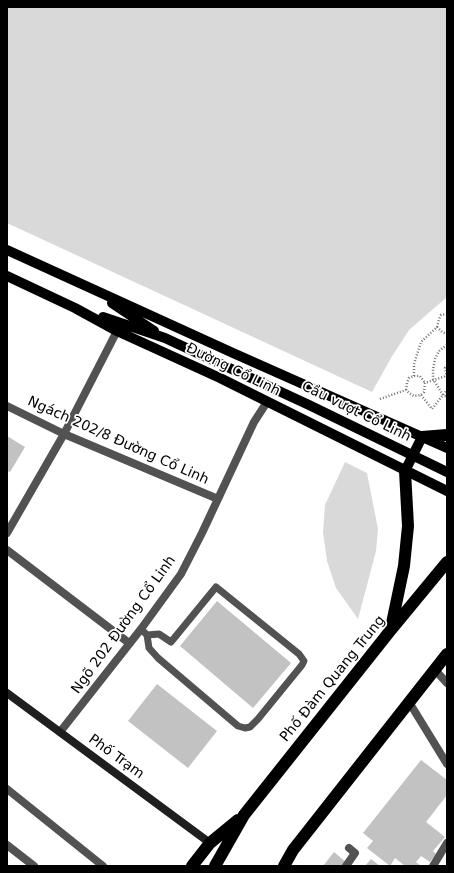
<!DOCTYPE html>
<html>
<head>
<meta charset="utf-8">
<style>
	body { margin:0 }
	#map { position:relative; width:454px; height:873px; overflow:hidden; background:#fff; font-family:"DejaVu Sans",sans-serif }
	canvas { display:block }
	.frame { position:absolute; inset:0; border:8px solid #000; pointer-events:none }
</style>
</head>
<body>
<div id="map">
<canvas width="454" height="873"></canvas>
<div class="frame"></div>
</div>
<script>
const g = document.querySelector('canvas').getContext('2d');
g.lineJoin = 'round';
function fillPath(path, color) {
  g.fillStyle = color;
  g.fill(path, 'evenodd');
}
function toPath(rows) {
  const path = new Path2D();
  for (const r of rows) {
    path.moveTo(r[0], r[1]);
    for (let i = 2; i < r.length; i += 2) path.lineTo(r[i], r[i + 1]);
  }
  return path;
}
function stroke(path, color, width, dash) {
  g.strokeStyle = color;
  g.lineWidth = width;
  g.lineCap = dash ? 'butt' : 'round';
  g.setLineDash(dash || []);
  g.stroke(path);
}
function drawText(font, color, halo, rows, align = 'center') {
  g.font = font + ' "DejaVu Sans",sans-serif';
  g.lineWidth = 3.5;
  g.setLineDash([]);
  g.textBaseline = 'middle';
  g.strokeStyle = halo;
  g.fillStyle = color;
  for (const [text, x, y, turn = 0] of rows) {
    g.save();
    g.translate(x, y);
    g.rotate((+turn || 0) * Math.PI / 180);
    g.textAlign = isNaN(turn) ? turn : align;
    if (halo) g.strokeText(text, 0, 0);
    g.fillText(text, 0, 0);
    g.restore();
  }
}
fillPath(toPath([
	[7,7,447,7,447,297,409,330,391,358,372,392,7,223],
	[345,462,367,473,378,529,376,551,358,619,336,588,327,561,323,532,325,505]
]), '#d9d9d9');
fillPath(toPath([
	[7,436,25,447,10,472,7,471],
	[217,601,291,663,253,708,180,646],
	[157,684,217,731,188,768,128,721],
	[421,760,447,780,447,795,426,822,445,837,433,851,436,854,430,862,421,856,416,862,421,866,405,866,395,858,390,866,367,848,373,841,363,833],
	[334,852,347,863,344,866,323,866],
	[371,859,380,866,365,866]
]), '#c2c2c2');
stroke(toPath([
	[437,327,442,332,447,334],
	[447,345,439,351,435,359,433,369,433,379,443,395,447,397],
	[414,376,414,364,421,342,437,327,439,319,441,315,447,314],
	[447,377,445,368,447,366],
	[406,390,407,383,409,378,414,376,420,376,425,383],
	[421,395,432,409,447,390],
	[380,399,406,390,409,393,414,396,421,395,424,392,425,383,446,376]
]), '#747474', 2.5, [1, 2]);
stroke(toPath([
	[141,629,147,635,149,648,158,658,238,726,245,728,250,727,258,719,302,665,304,661,299,654,216,587,171,642,159,634,147,635]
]), '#525252', 7);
stroke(toPath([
	[7,406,64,434,218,499],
	[7,533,64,434,117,331],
	[7,550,129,643],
	[435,670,447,683],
	[409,702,447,764],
	[60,732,141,629,181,574,202,533,254,422,267,402],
	[7,789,103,866],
	[7,845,34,866],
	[346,866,355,853,349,848],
	[433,866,447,843]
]), '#525252', 8);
stroke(toPath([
	[7,693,210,843]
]), '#1f1f1f', 8);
stroke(toPath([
	[7,250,233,353,447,448],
	[7,276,75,308,117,331,220,378,447,491],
	[112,303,154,331],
	[103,317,165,338,309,405,447,472],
	[405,471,422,437]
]), '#000', 10);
stroke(toPath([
	[422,437,447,435],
	[391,628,404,566,408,526,405,471],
	[192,866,210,843,238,820],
	[215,866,244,815,390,631,447,562],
	[284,866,293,850,447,654]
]), '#000', 12);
drawText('14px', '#000', '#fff', [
	["Đường Cổ Linh",233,370,26],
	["Cầu vượt Cổ Linh",356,412,26],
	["Ngách 202/8 Đường Cổ Linh",118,441,24],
	["Ngõ 202 Đường Cổ Linh",124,625,-54],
	["Phố Đàm Quang Trung",333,679,-51],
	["Phố Trạm",116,757,36]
]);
</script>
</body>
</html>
